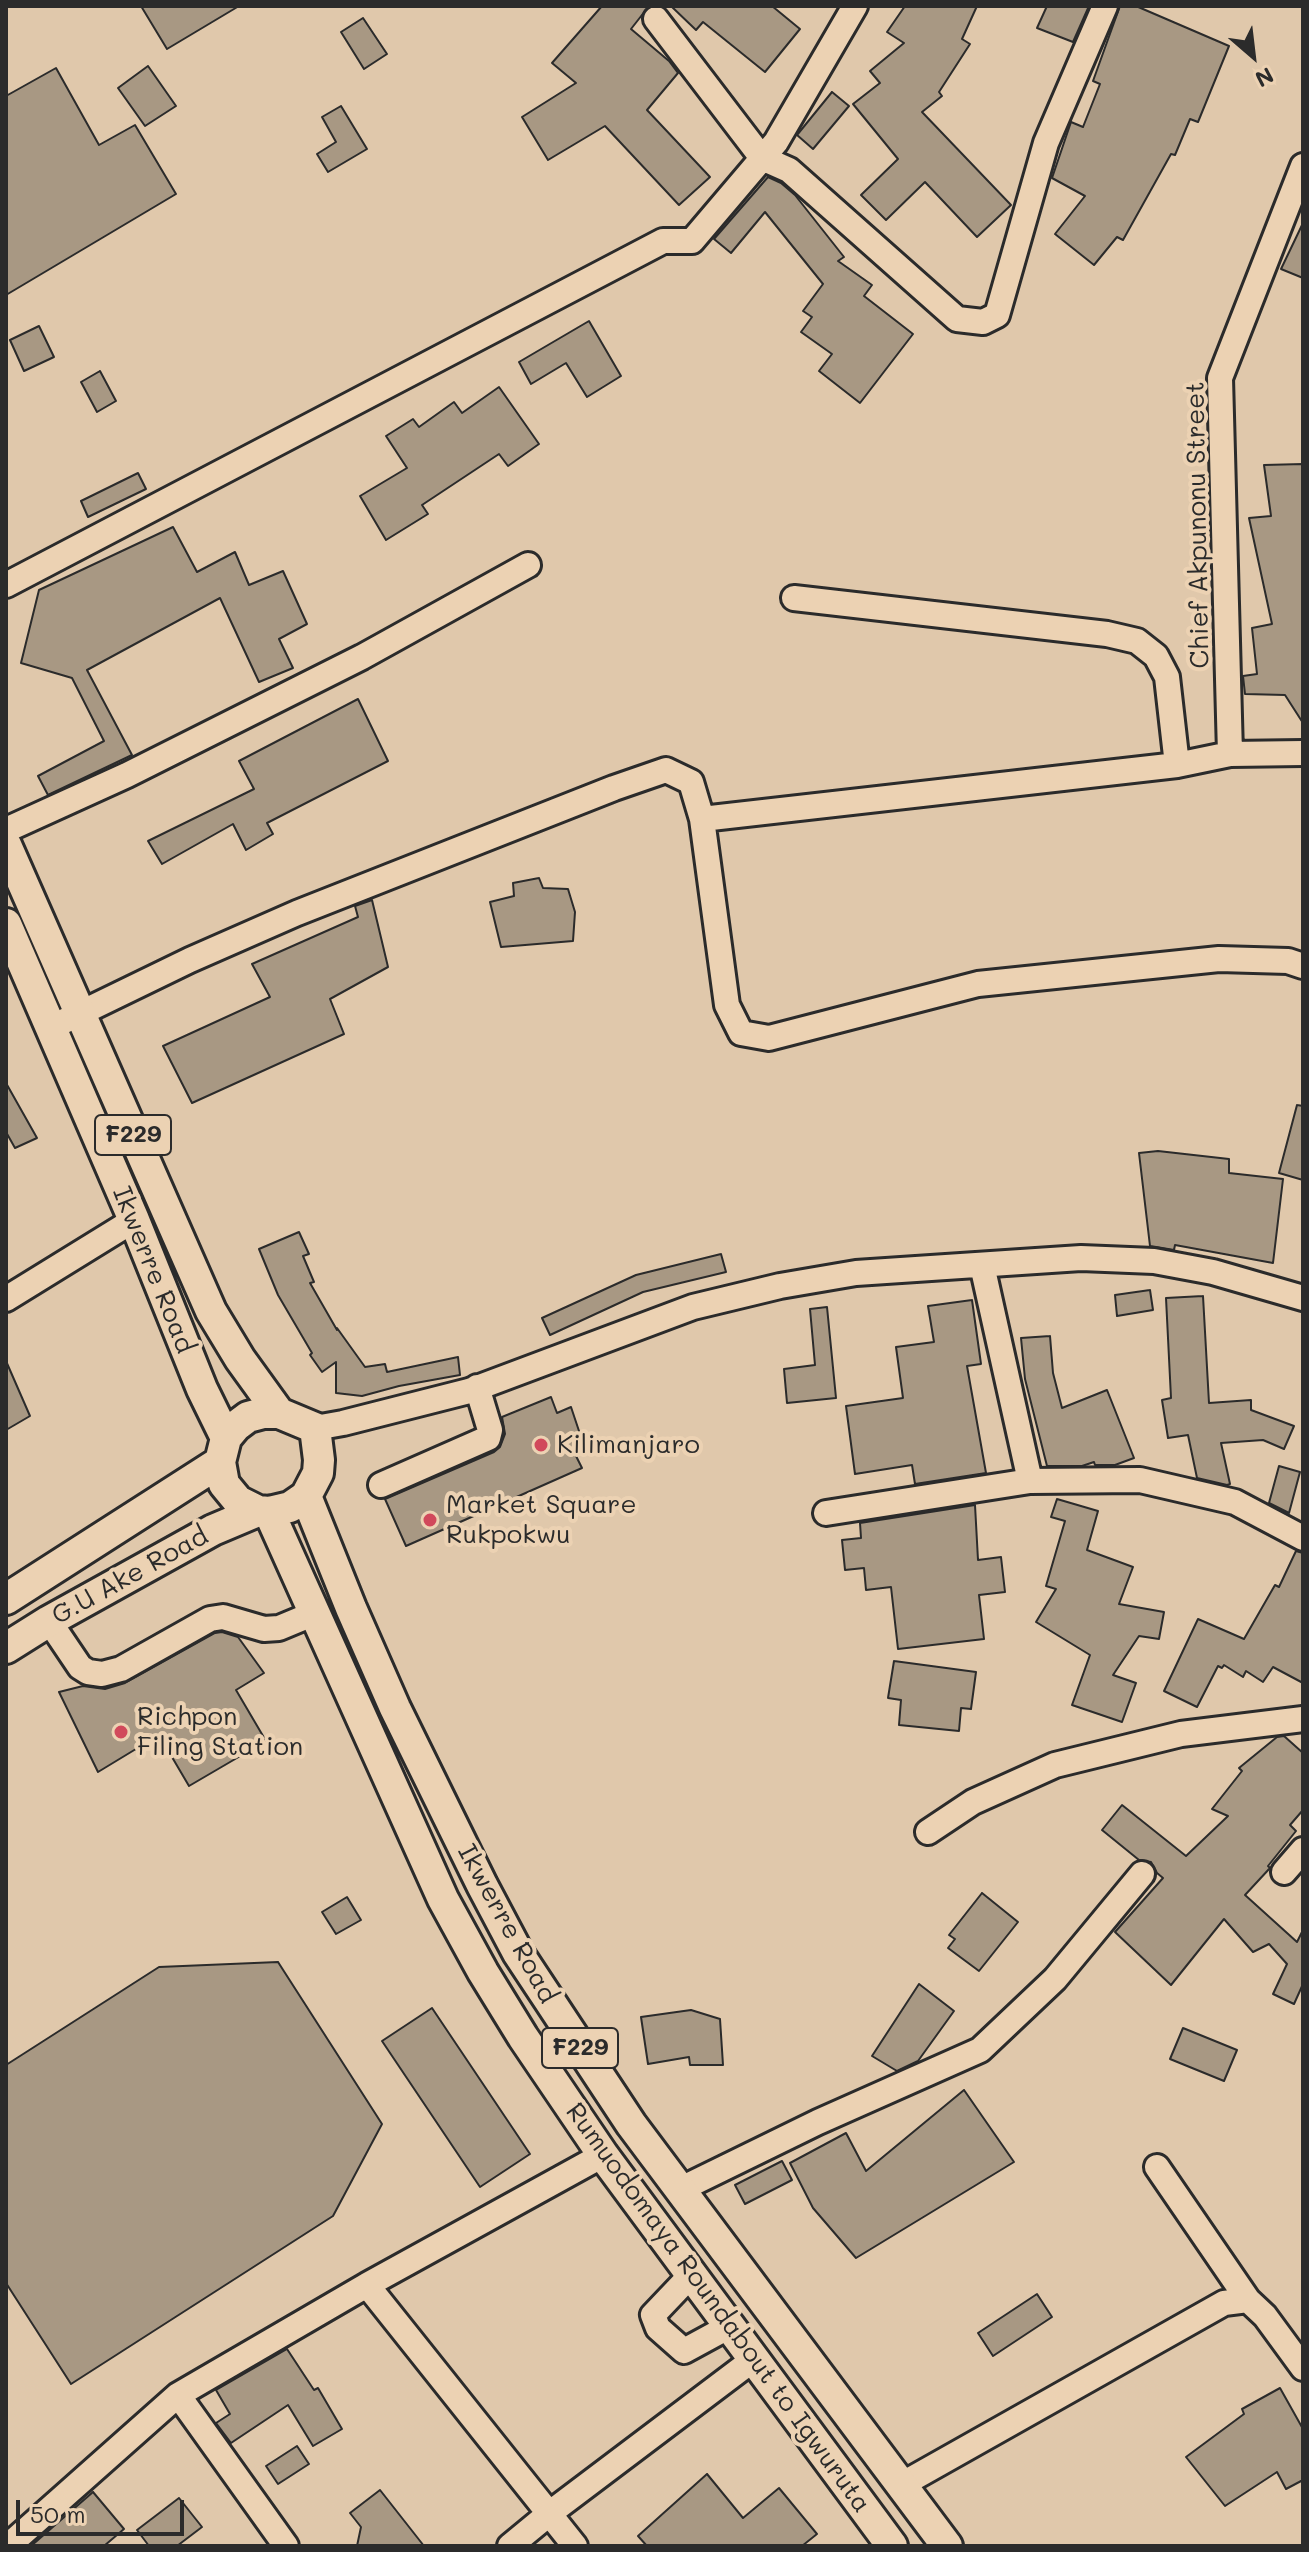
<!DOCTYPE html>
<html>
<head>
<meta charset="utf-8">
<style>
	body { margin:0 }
	#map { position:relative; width:1309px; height:2552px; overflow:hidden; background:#e0c8ab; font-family:Mali,sans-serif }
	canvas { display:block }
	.frame { position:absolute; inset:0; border:8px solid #2b2b2b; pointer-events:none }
	.north { position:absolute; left:1213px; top:16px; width:80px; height:80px; -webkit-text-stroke:6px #ecd2b3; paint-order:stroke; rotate:152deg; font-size:22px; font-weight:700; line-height:32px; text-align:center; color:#2b2b2b }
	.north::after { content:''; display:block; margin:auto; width:28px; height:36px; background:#2b2b2b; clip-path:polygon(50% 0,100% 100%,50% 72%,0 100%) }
	.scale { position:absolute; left:16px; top:2500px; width:168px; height:36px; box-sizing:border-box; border:4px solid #2b2b2b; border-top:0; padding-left:10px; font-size:24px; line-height:28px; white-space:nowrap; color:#2b2b2b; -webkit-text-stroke:6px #ecd2b3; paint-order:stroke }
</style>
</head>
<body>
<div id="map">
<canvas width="1309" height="2552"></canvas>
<div class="frame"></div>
<div class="north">N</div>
<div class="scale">50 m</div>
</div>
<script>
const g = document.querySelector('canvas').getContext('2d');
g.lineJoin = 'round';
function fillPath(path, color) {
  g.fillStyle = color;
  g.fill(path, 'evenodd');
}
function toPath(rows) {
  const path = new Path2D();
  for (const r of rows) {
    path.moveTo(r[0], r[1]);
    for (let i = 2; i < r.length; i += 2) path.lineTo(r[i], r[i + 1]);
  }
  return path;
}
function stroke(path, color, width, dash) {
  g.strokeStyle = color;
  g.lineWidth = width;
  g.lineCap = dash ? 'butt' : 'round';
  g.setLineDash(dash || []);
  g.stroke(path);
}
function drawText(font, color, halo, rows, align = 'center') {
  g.font = font + ' Mali,sans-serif';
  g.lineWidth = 8;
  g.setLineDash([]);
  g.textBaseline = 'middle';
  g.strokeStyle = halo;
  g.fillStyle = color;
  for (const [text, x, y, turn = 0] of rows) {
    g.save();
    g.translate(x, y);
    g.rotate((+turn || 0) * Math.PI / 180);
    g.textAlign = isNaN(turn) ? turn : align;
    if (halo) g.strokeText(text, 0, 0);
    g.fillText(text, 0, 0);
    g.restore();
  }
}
const building = toPath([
	[141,6,239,6,167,49,141,6],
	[602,6,649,6,631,29,669,61,678,73,647,110,710,177,679,205,605,126,548,160,522,117,576,83,552,63,602,6],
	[671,6,772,6,800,29,765,72,703,22,696,30,671,6],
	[905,6,977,6,962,39,970,44,939,92,942,96,922,112,1011,205,977,237,925,182,886,220,861,195,898,159,853,104,880,83,870,71,904,43,887,32,905,6],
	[1047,6,1089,6,1073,42,1037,28,1047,6],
	[1120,6,1136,6,1229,46,1198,122,1190,119,1175,155,1171,154,1123,240,1117,237,1094,265,1055,234,1085,196,1052,178,1071,122,1083,127,1100,84,1093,81,1120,6],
	[363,18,387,54,364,69,341,32,363,18],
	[148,66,176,106,145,126,118,88,148,66],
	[56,68,99,145,135,125,176,194,6,295,6,96,56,68],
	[832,92,849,106,813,149,797,135,832,92],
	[341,106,367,149,328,172,317,154,336,142,322,117,341,106],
	[768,177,781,183,795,195,844,257,838,261,872,285,864,296,913,334,860,403,819,371,832,354,801,332,812,317,803,311,823,284,765,212,731,253,714,239,768,177],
	[1303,223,1303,278,1281,269,1303,223],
	[589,321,621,376,587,397,566,363,531,384,519,362,589,321],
	[39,326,54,357,24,371,10,340,39,326],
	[100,371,116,401,97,412,81,382,100,371],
	[499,387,539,444,508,466,499,454,422,505,428,514,386,540,360,496,407,468,386,436,413,419,419,427,454,402,462,413,499,387],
	[1303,464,1303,723,1285,695,1245,694,1243,676,1257,674,1252,628,1272,624,1249,518,1271,516,1264,465,1303,464],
	[138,473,146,489,88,517,81,501,138,473],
	[173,527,197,572,235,552,249,585,283,571,307,624,279,639,293,668,259,682,220,598,87,670,132,755,48,795,38,776,104,741,72,678,21,663,39,590,173,527],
	[358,699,388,761,267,823,273,834,246,850,233,824,162,864,148,841,254,789,239,761,358,699],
	[539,878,543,888,568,889,575,912,573,941,501,947,490,902,514,896,513,883,539,878],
	[372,900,388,967,330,999,344,1034,192,1103,163,1046,270,997,252,964,358,917,355,906,372,900],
	[6,1083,37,1138,15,1148,6,1132,6,1083],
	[1297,1105,1303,1106,1303,1180,1279,1173,1297,1105],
	[1158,1151,1229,1159,1229,1173,1283,1179,1273,1263,1175,1245,1174,1250,1150,1246,1139,1153,1158,1151],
	[299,1232,309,1254,303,1256,314,1282,310,1283,337,1330,337,1328,365,1367,385,1364,387,1372,458,1357,460,1375,399,1386,362,1396,336,1393,336,1362,322,1372,310,1355,312,1353,278,1295,259,1249,299,1232],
	[721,1254,726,1272,643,1292,550,1335,542,1318,636,1275,721,1254],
	[1150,1290,1153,1310,1117,1316,1115,1295,1150,1290],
	[1203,1296,1209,1403,1251,1400,1251,1410,1294,1426,1284,1449,1263,1440,1221,1443,1230,1484,1227,1485,1197,1478,1188,1435,1168,1438,1162,1400,1171,1398,1166,1298,1203,1296],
	[972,1300,981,1364,967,1366,986,1473,915,1484,912,1465,855,1474,846,1406,903,1398,896,1347,934,1342,928,1306,972,1300],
	[827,1307,836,1398,787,1403,784,1369,815,1365,810,1309,827,1307],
	[1050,1336,1053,1373,1062,1408,1107,1390,1134,1458,1115,1465,1095,1465,1094,1462,1082,1466,1047,1466,1025,1379,1021,1338,1050,1336],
	[6,1361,30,1416,6,1430,6,1361],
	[551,1397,557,1413,571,1407,583,1443,572,1448,582,1468,406,1546,385,1499,494,1452,500,1447,505,1434,502,1417,551,1397],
	[1279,1466,1300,1472,1289,1513,1269,1503,1279,1466],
	[1057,1499,1098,1511,1087,1550,1133,1567,1119,1604,1164,1612,1159,1639,1139,1636,1113,1675,1136,1683,1122,1722,1072,1705,1090,1655,1036,1622,1056,1589,1046,1586,1065,1521,1051,1517,1057,1499],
	[975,1505,978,1560,1001,1557,1005,1592,979,1595,984,1639,898,1649,891,1587,866,1590,864,1568,845,1570,842,1540,861,1538,860,1523,975,1505],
	[1296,1551,1303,1553,1303,1683,1273,1667,1263,1682,1246,1671,1243,1677,1224,1665,1222,1668,1218,1666,1197,1707,1164,1691,1198,1619,1244,1639,1275,1585,1279,1587,1296,1551],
	[222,1632,238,1637,264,1673,236,1690,266,1741,189,1786,159,1735,98,1772,59,1692,83,1686,105,1689,125,1683,215,1633,222,1632],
	[894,1661,976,1672,971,1709,961,1708,959,1731,899,1725,901,1700,888,1698,894,1661],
	[1284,1736,1303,1753,1303,1810,1290,1825,1296,1831,1268,1866,1270,1868,1245,1895,1297,1942,1303,1930,1303,1984,1294,2004,1273,1994,1287,1964,1269,1944,1253,1952,1224,1919,1171,1985,1115,1932,1163,1878,1157,1873,1151,1862,1139,1860,1102,1830,1122,1805,1186,1856,1228,1816,1212,1809,1242,1771,1239,1768,1277,1737,1284,1736],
	[982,1893,1018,1922,979,1971,948,1948,955,1939,949,1935,982,1893],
	[347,1897,361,1920,336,1934,322,1912,347,1897],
	[278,1962,382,2124,333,2216,71,2384,6,2283,6,2065,159,1967,278,1962],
	[919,1984,954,2011,918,2061,897,2071,872,2056,919,1984],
	[432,2008,530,2154,480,2187,382,2041,432,2008],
	[691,2010,720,2019,723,2065,690,2065,689,2057,648,2064,641,2017,691,2010],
	[1183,2028,1237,2050,1224,2081,1170,2059,1183,2028],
	[964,2090,1014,2162,856,2258,813,2208,790,2163,846,2133,866,2171,964,2090],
	[782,2161,792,2180,745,2204,735,2185,782,2161],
	[1037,2294,1052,2317,993,2356,978,2333,1037,2294],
	[287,2349,314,2390,318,2388,342,2429,313,2446,288,2405,231,2443,216,2423,230,2414,216,2390,287,2349],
	[1280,2388,1303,2429,1303,2480,1286,2489,1277,2472,1225,2506,1186,2457,1244,2414,1242,2409,1280,2388],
	[297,2446,309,2464,278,2484,266,2466,297,2446],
	[707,2474,743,2518,779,2488,817,2534,802,2546,647,2546,638,2536,707,2474],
	[380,2490,424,2546,357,2546,361,2527,350,2513,380,2490],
	[93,2492,124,2529,104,2546,31,2546,93,2492],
	[179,2498,202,2527,177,2546,149,2546,137,2530,179,2498]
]);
fillPath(building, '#a89883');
stroke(building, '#2b2b2b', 2);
const minor = toPath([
	[656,19,762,158,789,170,957,319,983,322,997,315,1046,143,1105,6],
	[6,585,663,241,692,241,776,142,855,6],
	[794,598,1107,634,1137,641,1156,656,1167,677,1177,765],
	[1230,754,1220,378,1303,166],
	[702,819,1177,765,1230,754,1303,753],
	[6,830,127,775,362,657,528,565],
	[50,1028,190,960,297,913,614,788,666,770,691,782,702,819,727,1005,741,1033,769,1038,978,984,1219,959,1288,961,1303,966],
	[982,1265,1030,1481],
	[6,1299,134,1220],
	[315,1428,343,1423,469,1391,693,1307,780,1286,856,1273,1081,1258,1154,1261,1213,1272,1303,1298],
	[381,1485,488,1438,490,1430,477,1387],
	[826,1513,1030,1481,1140,1480,1235,1502,1303,1538],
	[49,1621,80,1667,88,1672,102,1674,121,1669,210,1619,223,1617,264,1629,279,1628,315,1613],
	[928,1832,973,1802,1055,1765,1181,1734,1303,1719],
	[1284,1872,1303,1850],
	[1157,2167,1248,2300],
	[679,2190,818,2122,980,2050,1055,1979,1142,1874],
	[691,2275,653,2315,658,2328,684,2351,730,2326],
	[367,2285,575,2546],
	[178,2395,286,2546],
	[901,2485,1224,2303,1248,2300,1265,2316,1303,2368],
	[8,2546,178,2395,367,2285,603,2155],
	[510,2546,550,2513,754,2359]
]);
const major = toPath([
	[6,845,211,1311,240,1359,279,1413],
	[6,924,134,1220,202,1389,226,1438],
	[306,1496,351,1608,395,1708,482,1885,518,1953,631,2124,947,2546],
	[269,1512,443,1899,483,1972,523,2037,603,2155,892,2546],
	[6,1599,220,1462],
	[6,1648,49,1621,213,1530,258,1511,269,1512,290,1507,306,1496,318,1473,319,1460,315,1428,279,1413,263,1413,248,1417,236,1426,226,1438,220,1462,224,1484,238,1501,258,1511]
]);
stroke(minor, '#2b2b2b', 30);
stroke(major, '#2b2b2b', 36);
stroke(minor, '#ecd2b3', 24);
stroke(major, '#ecd2b3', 30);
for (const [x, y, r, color] of [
	[541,1445,8,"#d1495b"],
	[430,1520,8,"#d1495b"],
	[121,1732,8,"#d1495b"]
]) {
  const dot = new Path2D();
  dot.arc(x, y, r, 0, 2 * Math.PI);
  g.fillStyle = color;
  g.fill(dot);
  stroke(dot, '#ecd2b3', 3);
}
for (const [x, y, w] of [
	[133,1135,76],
	[580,2048,76]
]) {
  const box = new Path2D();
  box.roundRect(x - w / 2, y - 20, w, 40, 6);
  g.fillStyle = '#ecd2b3';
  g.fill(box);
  stroke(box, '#2b2b2b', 2);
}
drawText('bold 24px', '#2b2b2b', null, [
	["F229",133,1135],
	["F229",580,2048]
]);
drawText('26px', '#2b2b2b', '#ecd2b3', [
	["Chief Akpunonu Street",1198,525,-91],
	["Ikwerre Road",153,1270,68],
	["G.U Ake Road",130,1576,-29],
	["Ikwerre Road",507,1924,61],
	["Rumuodomaya Roundabout to Igwuruta",718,2308,54]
]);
drawText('26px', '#2b2b2b', '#ecd2b3', [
	["Kilimanjaro",557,1445],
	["Market Square",446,1505],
	["Rukpokwu",446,1535],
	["Richpon",137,1717],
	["Filing Station",137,1747]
], 'left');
</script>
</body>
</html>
